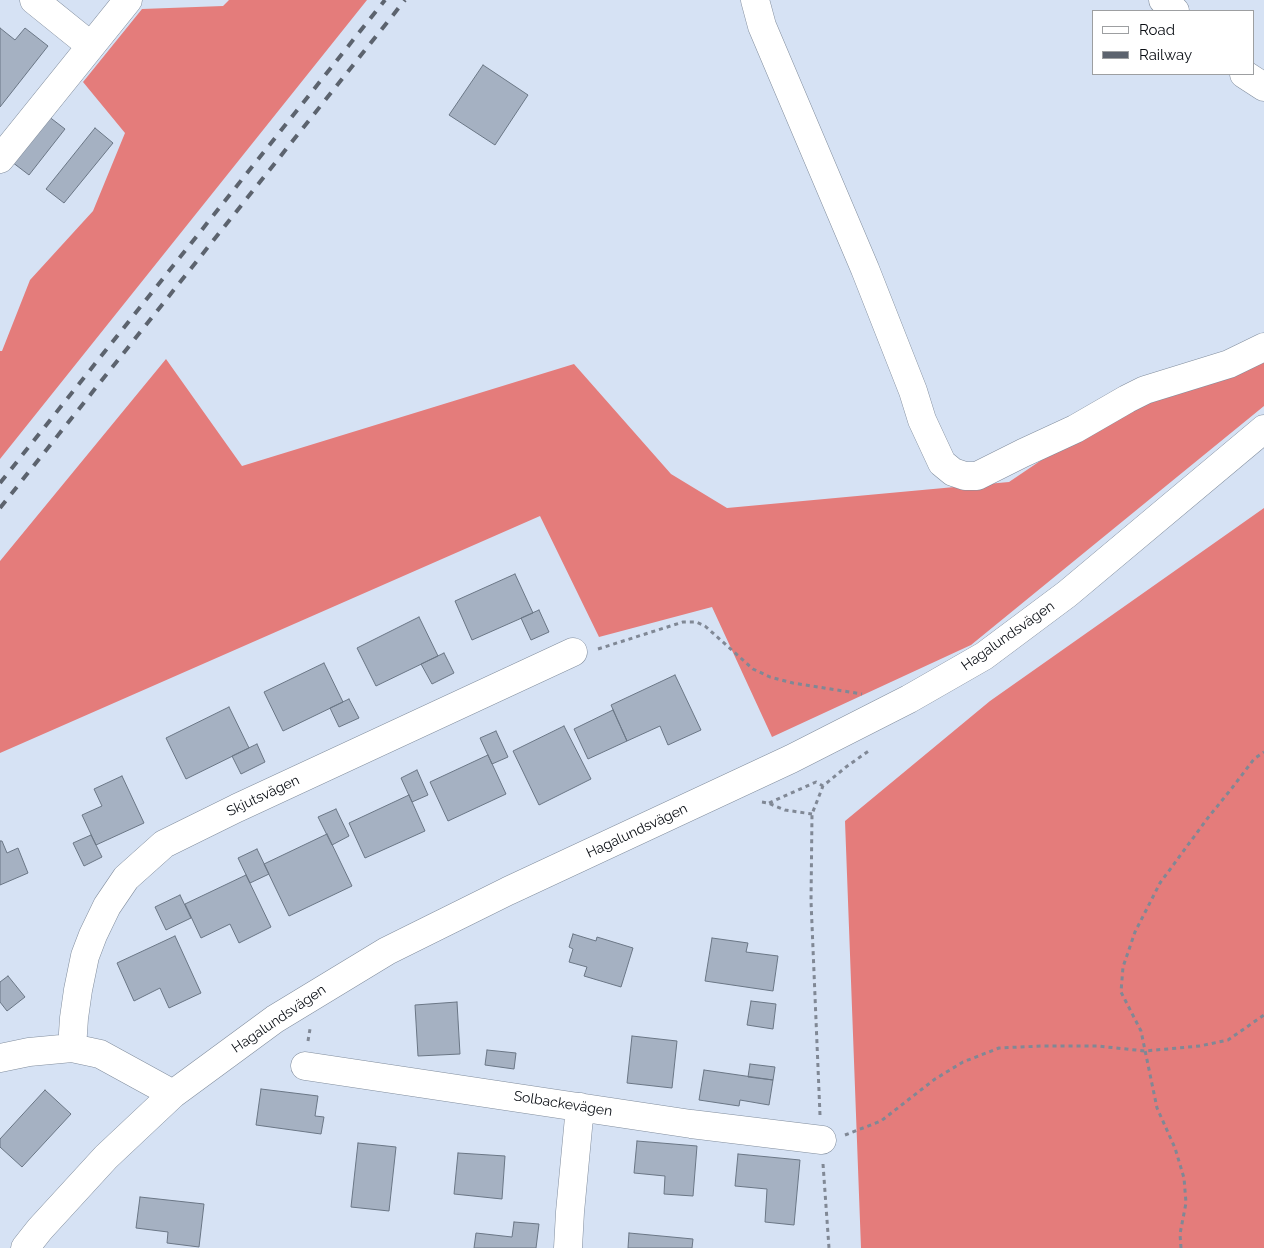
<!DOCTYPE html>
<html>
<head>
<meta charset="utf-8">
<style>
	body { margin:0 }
	#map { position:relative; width:1264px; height:1248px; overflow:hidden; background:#d6e2f4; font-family:Raleway,sans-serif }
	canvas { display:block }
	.legend { position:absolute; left:1092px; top:10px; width:162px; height:65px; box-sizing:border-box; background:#fff; border:1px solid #9d9fa1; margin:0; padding:6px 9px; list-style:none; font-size:15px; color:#0a0e14 }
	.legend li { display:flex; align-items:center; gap:10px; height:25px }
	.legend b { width:25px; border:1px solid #9d9fa1 }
</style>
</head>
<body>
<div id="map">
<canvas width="1264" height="1248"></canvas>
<ul class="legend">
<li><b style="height:6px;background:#fff"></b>Road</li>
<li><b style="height:6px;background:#5c636e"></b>Railway</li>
</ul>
</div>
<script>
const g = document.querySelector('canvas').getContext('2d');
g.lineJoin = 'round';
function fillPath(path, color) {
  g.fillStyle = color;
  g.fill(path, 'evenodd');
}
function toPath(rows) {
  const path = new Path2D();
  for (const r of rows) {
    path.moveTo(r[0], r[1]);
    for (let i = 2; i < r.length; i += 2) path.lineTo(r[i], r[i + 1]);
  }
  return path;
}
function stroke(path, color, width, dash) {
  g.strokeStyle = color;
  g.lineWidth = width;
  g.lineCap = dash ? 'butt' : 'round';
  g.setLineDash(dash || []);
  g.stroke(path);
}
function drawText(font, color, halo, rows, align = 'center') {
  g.font = font + ' Raleway,sans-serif';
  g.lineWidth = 4.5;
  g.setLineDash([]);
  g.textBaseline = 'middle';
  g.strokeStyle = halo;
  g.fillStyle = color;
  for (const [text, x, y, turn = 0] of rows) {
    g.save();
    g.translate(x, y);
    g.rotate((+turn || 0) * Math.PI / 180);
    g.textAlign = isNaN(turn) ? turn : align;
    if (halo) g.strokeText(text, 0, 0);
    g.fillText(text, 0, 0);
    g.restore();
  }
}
fillPath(toPath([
	[229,0,367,0,0,459,0,351,2,351,30,280,93,211,125,133,83,82,142,9,223,6],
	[1264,358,1264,406,971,645,772,737,712,607,599,637,540,516,0,753,0,561,166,359,242,466,574,364,671,474,727,508,1009,482,1129,401],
	[1264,508,1264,1248,861,1248,845,821,990,701]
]), '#e47c7b');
const building = toPath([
	[0,28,15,40,25,28,48,46,0,107,0,28],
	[483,65,528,95,495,145,449,115,483,65],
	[48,116,65,129,29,175,12,162,48,116],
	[95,128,113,143,64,203,46,189,95,128],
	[515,574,533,613,472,640,455,601,515,574],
	[539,610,549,632,531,640,521,618,539,610],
	[419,617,438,656,376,686,357,648,419,617],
	[444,653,454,673,432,684,421,664,444,653],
	[324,663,343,702,283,731,264,692,324,663],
	[675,675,701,730,668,745,660,726,627,741,611,705,675,675],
	[349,699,359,718,339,727,330,708,349,699],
	[229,707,249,748,186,779,166,738,229,707],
	[613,710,627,741,588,759,574,729,613,710],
	[564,726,591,779,539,805,513,751,564,726],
	[496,731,508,757,492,764,480,738,496,731],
	[257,744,265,762,241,774,232,756,257,744],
	[488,755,506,794,448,821,430,782,488,755],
	[417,770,428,795,412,802,401,778,417,770],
	[122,776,144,823,96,845,82,815,102,806,94,789,122,776],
	[409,795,425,831,365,858,349,823,409,795],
	[336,809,349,836,332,845,318,817,336,809],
	[327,834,352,886,289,916,264,864,327,834],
	[91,835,102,857,84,866,73,843,91,835],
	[0,841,2,841,7,853,18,848,28,873,0,885,0,841],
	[257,849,269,874,250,883,238,858,257,849],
	[246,875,271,927,239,943,230,924,201,938,185,904,246,875],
	[180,895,191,918,166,930,155,907,180,895],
	[573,934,596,941,597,937,633,948,621,987,584,976,587,967,569,962,573,949,569,947,573,934],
	[175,936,201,993,169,1008,160,988,134,1001,117,963,175,936],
	[712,938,748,943,746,952,778,956,773,991,705,981,712,938],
	[8,976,25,997,7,1011,0,1002,0,982,8,976],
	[751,1001,776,1004,773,1029,747,1025,751,1001],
	[457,1002,460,1054,418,1056,415,1005,457,1002],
	[632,1036,677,1041,672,1088,627,1083,632,1036],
	[487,1050,516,1053,514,1069,485,1065,487,1050],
	[750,1064,775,1067,773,1080,748,1077,750,1064],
	[704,1070,773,1080,769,1105,740,1100,739,1106,699,1100,704,1070],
	[261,1089,318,1096,315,1116,324,1117,321,1134,256,1125,261,1089],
	[45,1090,71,1114,22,1167,0,1147,0,1139,45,1090],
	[637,1141,697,1146,693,1196,664,1194,665,1176,634,1173,637,1141],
	[358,1143,396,1147,389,1211,351,1207,358,1143],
	[458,1153,505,1156,502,1199,454,1194,458,1153],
	[738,1154,800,1160,794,1225,765,1222,767,1189,735,1186,738,1154],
	[140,1197,204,1204,199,1247,167,1243,168,1232,136,1228,140,1197],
	[514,1222,539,1224,536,1248,474,1248,476,1233,512,1237,514,1222],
	[629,1233,693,1239,692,1248,628,1248,629,1233]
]);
fillPath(building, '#a5b1c2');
stroke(building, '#6a7685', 1);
const minor = toPath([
	[34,0,91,46],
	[755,0,762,26,865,269,913,391,922,420,942,463,953,472,965,476,977,476,1023,453,1075,429,1127,399,1145,390,1229,364,1264,347],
	[1163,0,1175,11],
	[1244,74,1264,87],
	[0,159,128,0],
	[72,1048,74,1018,78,990,85,956,93,935,107,906,126,878,164,844,237,808,573,652],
	[0,1058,29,1052,72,1048,100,1054,173,1094],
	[305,1066,691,1124,822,1140],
	[25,1248,40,1229,106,1157,173,1094,275,1019,387,951,508,891,791,759,909,699,984,656,1067,594,1264,429],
	[568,1248,570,1212,580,1107]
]);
stroke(minor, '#818d9d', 29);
stroke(toPath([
	[598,649,683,622,696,622,705,626,753,669,770,677,793,683,862,694],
	[762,802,768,803,785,810,812,814],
	[769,803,816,782,823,786],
	[308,1041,310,1029,308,1027],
	[820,1115,811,901,812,814,823,786,846,767,870,750],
	[845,1135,881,1121,935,1079,963,1062,999,1048,1042,1046,1097,1046,1145,1051,1200,1046,1228,1040,1264,1015],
	[823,1164,829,1248],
	[1181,1248,1180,1234,1186,1203,1184,1178,1175,1148,1157,1108,1141,1031,1121,992,1123,967,1135,932,1160,883,1207,819,1232,788,1254,759,1264,752]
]), '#808895', 3, [4, 4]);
stroke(minor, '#fff', 28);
stroke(toPath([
	[0,483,385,0],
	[0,508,405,0]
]), '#5c636e', 4, [9, 9]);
drawText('14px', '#0a0e14', '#fff', [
	["Hagalundsvägen",1008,636,-35],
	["Skjutsvägen",263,796,-25],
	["Hagalundsvägen",637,831,-25],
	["Hagalundsvägen",279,1019,-34],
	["Solbackevägen",563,1104,9]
]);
</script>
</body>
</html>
